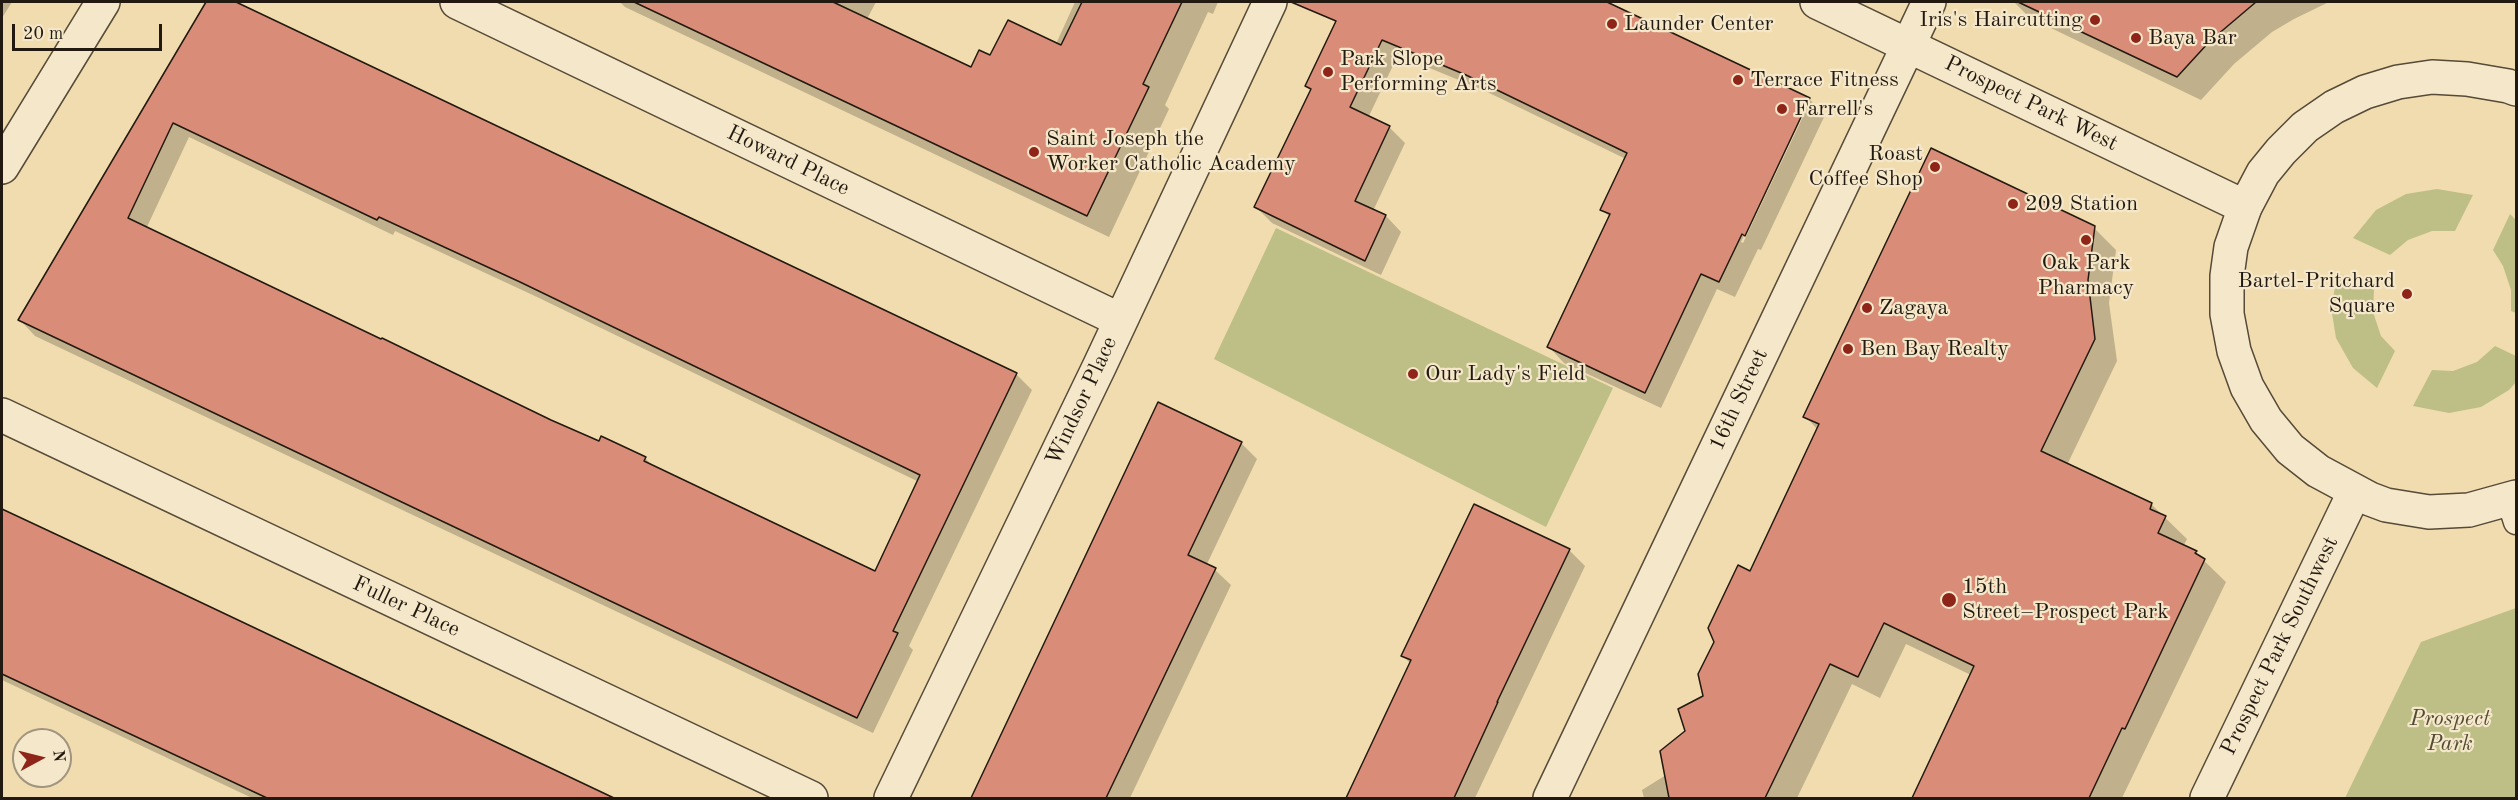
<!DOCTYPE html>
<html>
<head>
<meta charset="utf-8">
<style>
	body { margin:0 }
	#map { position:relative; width:2518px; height:800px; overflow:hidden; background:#f0dcae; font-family:"Old Standard TT",serif }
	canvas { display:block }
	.frame { position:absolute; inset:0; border:3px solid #221910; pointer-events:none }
	.north { position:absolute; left:12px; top:728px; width:60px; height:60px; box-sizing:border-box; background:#f5e8ca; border:2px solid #a19580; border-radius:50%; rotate:83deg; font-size:16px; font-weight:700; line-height:24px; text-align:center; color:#221910 }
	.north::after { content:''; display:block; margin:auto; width:21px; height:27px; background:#8f2418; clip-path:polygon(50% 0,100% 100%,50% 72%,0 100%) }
	.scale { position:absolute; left:12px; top:24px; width:150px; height:27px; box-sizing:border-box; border:3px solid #221910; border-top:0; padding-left:8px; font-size:18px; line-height:21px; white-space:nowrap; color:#221910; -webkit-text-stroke:4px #f5e8ca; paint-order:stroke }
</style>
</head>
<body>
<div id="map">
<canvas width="2518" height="800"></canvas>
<div class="frame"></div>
<div class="north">N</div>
<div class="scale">20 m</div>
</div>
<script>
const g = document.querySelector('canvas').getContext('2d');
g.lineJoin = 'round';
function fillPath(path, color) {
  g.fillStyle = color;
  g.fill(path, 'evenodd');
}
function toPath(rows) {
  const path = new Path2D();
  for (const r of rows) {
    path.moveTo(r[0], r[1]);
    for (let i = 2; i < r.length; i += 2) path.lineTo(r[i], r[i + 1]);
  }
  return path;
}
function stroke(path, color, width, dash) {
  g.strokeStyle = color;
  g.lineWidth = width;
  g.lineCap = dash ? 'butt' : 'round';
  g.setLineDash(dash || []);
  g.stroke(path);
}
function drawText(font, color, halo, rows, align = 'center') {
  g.font = font + ' "Old Standard TT",serif';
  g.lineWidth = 4.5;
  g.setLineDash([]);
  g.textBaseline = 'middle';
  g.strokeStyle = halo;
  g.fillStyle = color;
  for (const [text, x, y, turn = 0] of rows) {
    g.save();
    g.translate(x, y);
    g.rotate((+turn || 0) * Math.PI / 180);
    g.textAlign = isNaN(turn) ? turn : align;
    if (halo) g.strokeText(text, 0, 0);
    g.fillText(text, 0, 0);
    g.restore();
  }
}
fillPath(toPath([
	[2437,189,2473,195,2455,231,2432,231,2408,240,2390,255,2353,238,2376,210,2406,194],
	[2510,214,2516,220,2516,313,2511,311,2511,290,2503,266,2493,250],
	[1276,228,1613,388,1546,527,1214,359],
	[2338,273,2374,290,2373,312,2381,336,2395,351,2377,388,2353,368,2336,338,2331,307],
	[2495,346,2516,356,2516,382,2509,390,2481,407,2449,413,2413,406,2432,370,2453,371,2477,362],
	[2516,608,2516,798,2345,798,2421,642]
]), '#bebf86');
fillPath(toPath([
	[2,2,12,2,2,18],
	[207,2,233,2,1017,375,1032,390,909,646,913,650,873,733,35,336,20,320],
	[189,137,393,235,395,231,537,297,919,482,875,573,656,469,645,458,600,443,550,421,146,229],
	[620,2,876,2,867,19,972,69,991,57,1056,44,1075,2,1218,2,1213,14,1208,12,1165,105,1169,109,1109,237,625,7],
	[1347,2,1602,2,1809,99,1825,115,1761,250,1758,249,1735,297,1717,289,1661,408,1564,363,1549,347,1610,217,1602,210,1626,159,1483,90,1398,55,1368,118,1389,127,1405,143,1373,211,1386,216,1401,232,1381,275,1272,223,1256,207,1312,90,1307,86],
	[1806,104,1809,104,1743,243,1741,242],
	[2014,2,2329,2,2294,19,2272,32,2234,64,2201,100,2030,18],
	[2094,228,2116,250,2109,303,2117,361,2067,465,2151,504,2187,539,2183,547,2196,553,2226,582,2122,798,1913,798,1971,675,1906,644,1880,698,1852,684,1797,798,1644,798,1642,790,1666,775,1705,696,1751,573,1818,430,1805,416],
	[1159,404,1241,443,1257,459,1206,566,1215,570,1231,585,1130,798,972,798],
	[2,510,610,798,252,798,2,680],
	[1569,550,1585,566,1475,798,1348,798,1411,664,1403,656]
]), '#0003');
const building = toPath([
	[206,2,236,2,1017,373,893,631,898,633,857,718,18,320,206,2],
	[173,123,377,220,379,217,520,282,920,475,875,571,644,461,646,457,601,436,599,441,551,420,382,338,381,339,128,218,173,123],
	[634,2,833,2,971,67,979,50,990,55,1008,20,1061,45,1082,2,1182,2,1143,84,1149,87,1087,216,634,2],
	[1291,2,1607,2,1810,98,1745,236,1742,234,1719,282,1701,274,1645,393,1547,347,1610,214,1600,210,1627,153,1466,75,1382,40,1350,107,1390,126,1355,201,1386,215,1365,261,1254,207,1311,89,1305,86,1336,21,1291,2],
	[2018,2,2256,2,2210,41,2177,77,2018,2],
	[1931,148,2095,226,2088,280,2095,339,2041,451,2152,503,2150,509,2166,516,2158,533,2197,551,2195,553,2205,559,2125,729,2122,728,2089,798,1912,798,1974,666,1884,623,1858,677,1830,664,1765,798,1669,798,1660,751,1685,731,1678,709,1703,696,1698,674,1714,642,1708,628,1738,565,1750,571,1819,424,1803,417,1931,148],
	[1158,402,1242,442,1188,555,1216,568,1106,798,971,798,1158,402],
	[1474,504,1570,549,1497,702,1498,702,1454,798,1346,798,1411,660,1401,656,1474,504],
	[2,509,143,575,614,798,267,798,2,674,2,509]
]);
fillPath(building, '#d98d78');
stroke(building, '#221910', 1.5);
const service = toPath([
	[2509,500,2516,522]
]);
const minor = toPath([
	[457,2,1120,320],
	[1817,2,2245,207],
	[2,415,811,798],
	[891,798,1100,365,1270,2],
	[1550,798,1929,2]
]);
const tertiary = toPath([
	[2516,89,2508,86,2467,79,2432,77,2398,82,2365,92,2334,107,2305,127,2281,151,2263,173,2245,207,2231,247,2227,276,2227,314,2234,351,2247,387,2266,420,2290,449,2318,471,2370,499,2386,505,2429,512,2469,510,2516,497],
	[2,167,103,2],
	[2207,798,2354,493]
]);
stroke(service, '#564a38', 27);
stroke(minor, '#564a38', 36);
stroke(tertiary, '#564a38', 36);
stroke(service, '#f5e8ca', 24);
stroke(minor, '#f5e8ca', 33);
stroke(tertiary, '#f5e8ca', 33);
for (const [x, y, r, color] of [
	[2095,20,6,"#8f2418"],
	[1612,24,6,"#8f2418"],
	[2136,38,6,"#8f2418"],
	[1328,72,6,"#8f2418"],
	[1738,80,6,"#8f2418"],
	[1782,109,6,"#8f2418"],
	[1034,152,6,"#8f2418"],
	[1935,167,6,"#8f2418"],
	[2013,204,6,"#8f2418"],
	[2086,240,6,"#8f2418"],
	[2407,294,6,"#8f2418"],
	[1867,308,6,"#8f2418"],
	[1848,349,6,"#8f2418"],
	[1413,374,6,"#8f2418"],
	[1949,600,8,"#8f2418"]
]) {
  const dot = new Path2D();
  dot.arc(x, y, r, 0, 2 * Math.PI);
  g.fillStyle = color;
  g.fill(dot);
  stroke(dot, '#f5e8ca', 2);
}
drawText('22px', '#221910', '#f5e8ca', [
	["Iris's Haircutting",2083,20,"right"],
	["Launder Center",1624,24],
	["Baya Bar",2148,38],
	["Park Slope",1340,59],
	["Performing Arts",1340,84],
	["Terrace Fitness",1750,80],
	["Farrell's",1794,109],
	["Saint Joseph the",1046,139],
	["Worker Catholic Academy",1046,164],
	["Roast",1923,154,"right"],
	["Coffee Shop",1923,179,"right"],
	["209 Station",2025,204],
	["Oak Park",2086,263,"center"],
	["Pharmacy",2086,288,"center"],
	["Bartel-Pritchard",2395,281,"right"],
	["Square",2395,306,"right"],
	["Zagaya",1879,308],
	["Ben Bay Realty",1860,349],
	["Our Lady's Field",1425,374],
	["15th",1962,587],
	["Street–Prospect Park",1962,612]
], 'left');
drawText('22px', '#221910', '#f5e8ca', [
	["Prospect Park West",2031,104,26],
	["Howard Place",788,161,26],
	["16th Street",1739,400,-65],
	["Windsor Place",1082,401,-65],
	["Fuller Place",406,607,25],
	["Prospect Park Southwest",2280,646,-64]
]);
drawText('italic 22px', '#514b33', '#f5e8ca', [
	["Prospect",2450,719],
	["Park",2450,744]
]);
</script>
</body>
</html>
